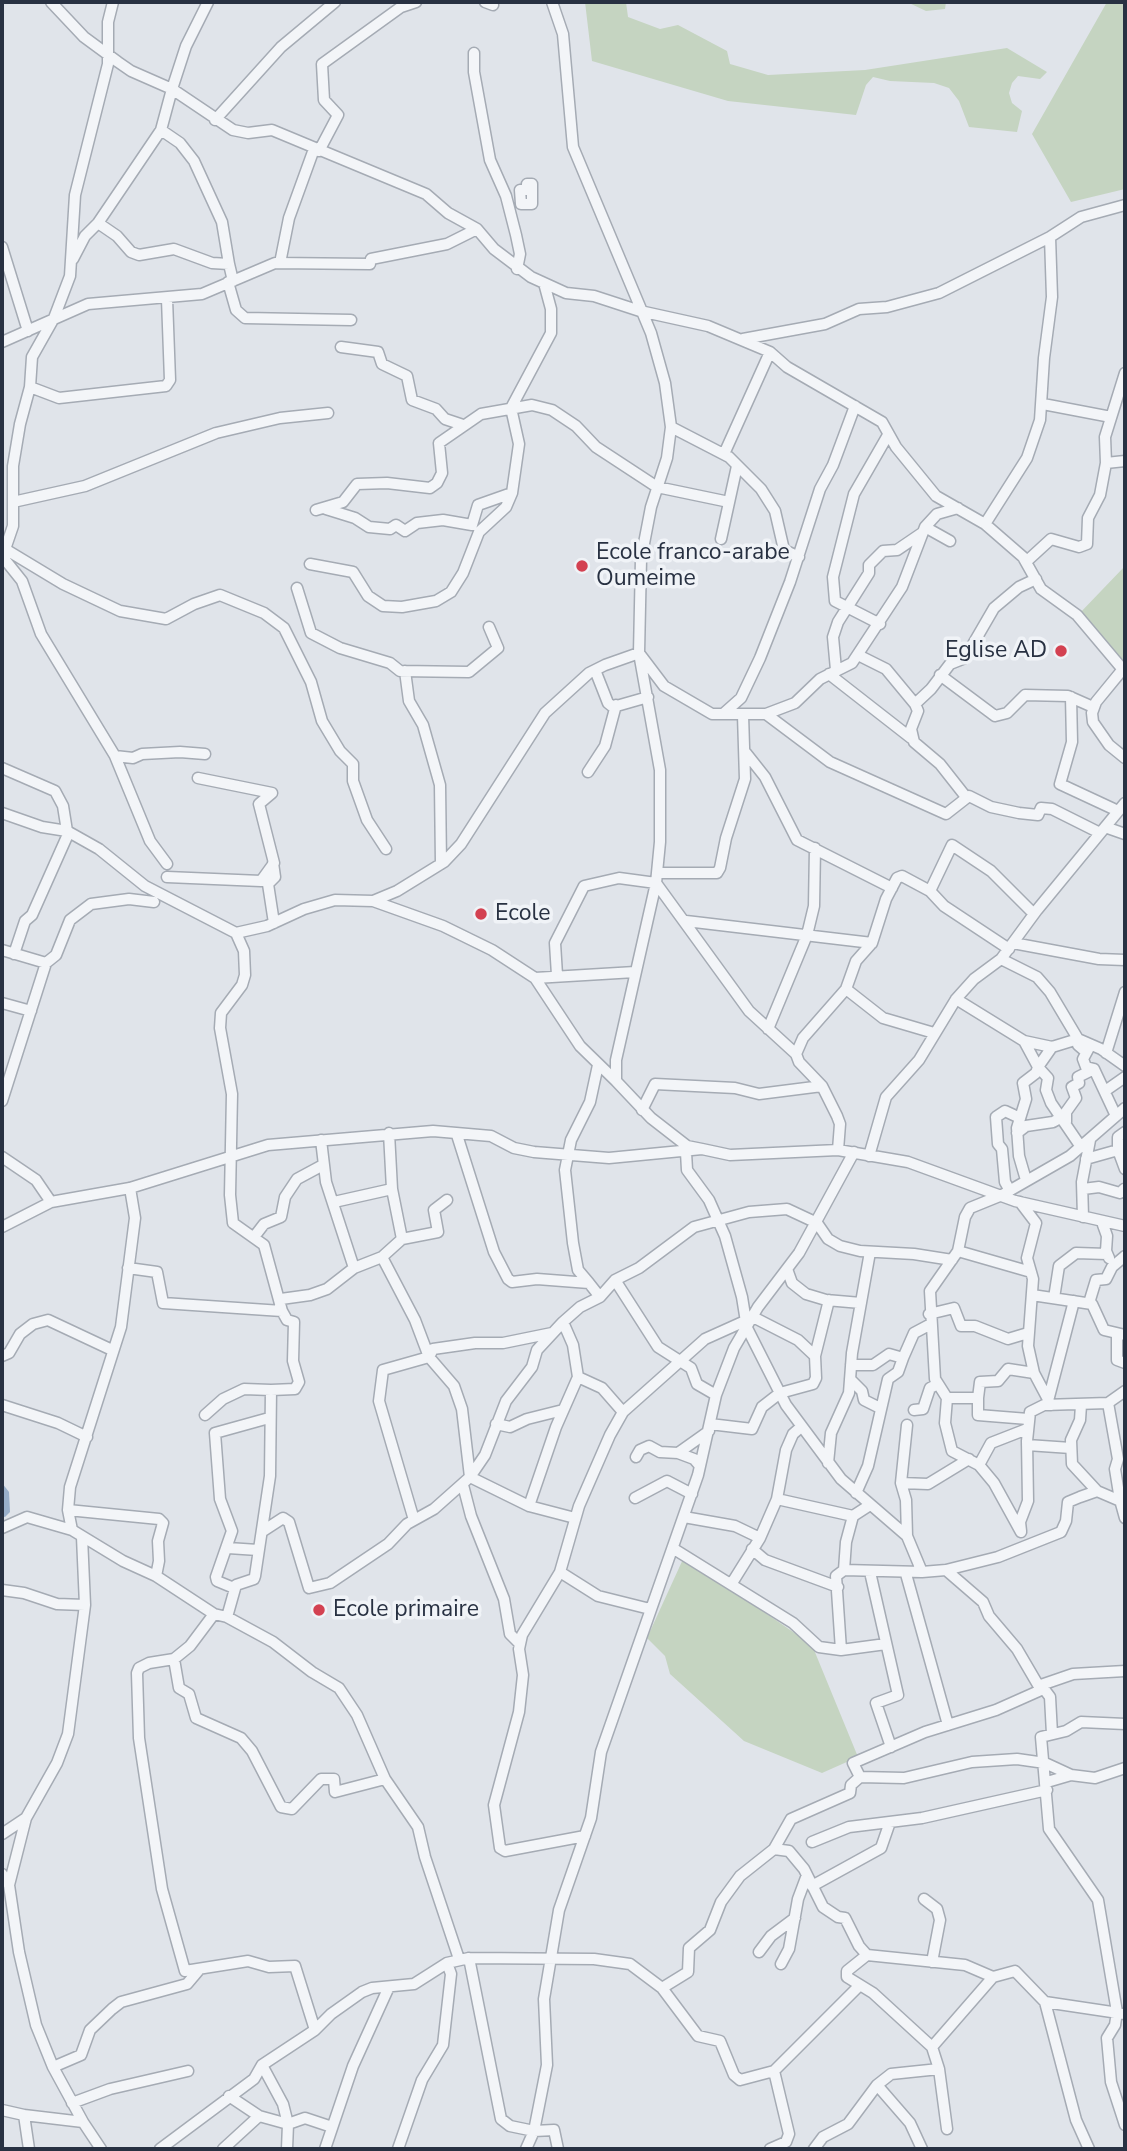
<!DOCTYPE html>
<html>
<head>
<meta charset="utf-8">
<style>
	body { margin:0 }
	#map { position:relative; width:1127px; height:2151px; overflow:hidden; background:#e0e4ea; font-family:"Nunito Sans",sans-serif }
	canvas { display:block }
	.frame { position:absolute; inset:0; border:4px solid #283142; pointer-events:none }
</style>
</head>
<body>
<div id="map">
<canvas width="1127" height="2151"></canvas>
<div class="frame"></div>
</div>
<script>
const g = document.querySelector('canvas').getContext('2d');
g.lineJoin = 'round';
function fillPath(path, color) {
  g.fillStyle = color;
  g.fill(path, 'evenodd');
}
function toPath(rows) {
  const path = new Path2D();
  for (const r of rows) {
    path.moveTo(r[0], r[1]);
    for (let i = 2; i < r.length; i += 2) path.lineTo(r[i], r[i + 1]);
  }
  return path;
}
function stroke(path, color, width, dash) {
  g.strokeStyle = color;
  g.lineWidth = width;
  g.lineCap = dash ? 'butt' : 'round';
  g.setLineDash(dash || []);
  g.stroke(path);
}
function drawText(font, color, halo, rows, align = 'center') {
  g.font = font + ' "Nunito Sans",sans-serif';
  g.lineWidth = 7;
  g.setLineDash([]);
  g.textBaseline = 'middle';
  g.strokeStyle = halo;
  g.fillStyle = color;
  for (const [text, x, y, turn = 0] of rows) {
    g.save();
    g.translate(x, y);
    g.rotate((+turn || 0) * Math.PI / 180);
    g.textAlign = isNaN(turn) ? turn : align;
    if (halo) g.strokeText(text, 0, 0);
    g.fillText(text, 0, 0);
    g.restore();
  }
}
fillPath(toPath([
	[585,2,626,2,628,17,660,29,678,25,727,51,730,64,768,75,865,70,1007,48,1047,72,1040,79,1018,76,1012,83,1009,93,1012,103,1022,111,1017,132,969,127,959,101,949,88,934,83,890,81,873,77,866,85,856,115,728,101,592,61],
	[907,2,946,2,945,9,926,11],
	[1107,2,1125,2,1125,189,1071,202,1032,134],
	[1125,566,1125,668,1078,615],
	[684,1557,812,1645,858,1757,822,1773,744,1741,670,1674,665,1656,647,1638]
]), '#c5d4c1');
fillPath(toPath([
	[2,1483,9,1492,10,1512,5,1517,2,1516]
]), '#9ab0cb');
const minor = toPath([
	[51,2,84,37,118,62,131,71,172,89,186,46,208,2],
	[485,2,493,5],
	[552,2,563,34,573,147,651,333,665,383,671,427,667,458,651,507,641,559,639,653,660,770,660,842,656,883,616,1060,616,1081,651,1118,687,1146,702,1149],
	[474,53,474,72,490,160,506,196,516,235,520,254,517,269],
	[215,120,281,47,335,2],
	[161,130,180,143,194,161,222,222,229,264],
	[319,151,338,115,324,100,322,64,401,7,416,2],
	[527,184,532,184,532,204,521,204,520,190,527,190,527,184],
	[98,223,117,236,131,252,139,255,174,249,212,263,229,264,233,281],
	[2,247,28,331],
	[73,259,85,236,98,223,161,130,172,89,233,130,248,133,272,130,426,194,448,213,477,229,494,249,531,277,566,293,594,296,640,311,708,326,770,352,787,367,882,422,896,447,936,496,985,524,1023,557,1041,589,1077,615,1125,672],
	[371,259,447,244,477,229],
	[280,263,289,218,314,149],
	[228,282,236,310,245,318,351,320],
	[743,339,825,324,859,309,887,307,939,293,1050,237,1081,217,1125,205],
	[2,342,88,304,202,294,275,263,370,264],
	[341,347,378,352,382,364,407,376,412,400,436,409,445,419,463,425],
	[30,387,59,398,166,386,170,380,167,299],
	[1043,404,1111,417],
	[671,427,729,457,761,489,775,511,784,550,799,557],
	[724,454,770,352],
	[1106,463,1105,437,1125,373],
	[13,502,85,486,216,433,280,418,328,413],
	[326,509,355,518,369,527,390,529,396,525,405,531,417,523,443,520,472,525,478,505,512,493],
	[316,510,343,502,357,484,387,483,430,488,437,483,442,473,439,443,481,414,532,405,552,410,576,426,596,447,657,487,729,502],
	[985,524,1027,458,1040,420,1044,358,1052,297,1050,237],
	[925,527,950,541],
	[721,539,737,466],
	[5,549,63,584,120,611,166,619,194,604,220,595,264,613,284,628,311,682,322,721,340,751,353,764,353,781,367,820,386,849],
	[2,556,22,581,41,634,115,756,150,841,167,864],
	[2,558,13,526,13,466,20,424,30,387,32,357,54,318,70,276,75,195,108,64,108,22,113,2],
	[1027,561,1051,539,1079,547,1087,544,1088,518,1100,495,1106,463,1125,461],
	[310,564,353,572,368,596,383,606,402,607,436,601,451,592,463,573,479,532,506,507,512,493,519,444,511,408,551,333,551,309,544,283],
	[297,588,311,633,340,648,390,663,400,671,469,672,498,648,489,627],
	[880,624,835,601,833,577,854,494,888,435],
	[858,655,886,669,915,704,918,711,911,729,914,742,940,764,966,797],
	[1123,669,1096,702,1092,713,1093,722,1109,745,1125,758],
	[595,670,608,703,613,707,648,697],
	[836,670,833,637,838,622,869,573,869,565,883,551,897,550,922,533],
	[405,671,409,701,423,725,440,785,441,864],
	[829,674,911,738],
	[940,675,995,716,1007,713,1025,695,1068,696,1093,707],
	[1071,697,1072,742,1060,784,1118,811],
	[915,704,931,689,950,664,965,658,994,608,1019,587,1036,579],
	[723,714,741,698,760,658,790,582,820,489,833,465,855,406],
	[766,714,830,762,946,814,969,796,991,807,1019,813,1038,815,1041,808,1052,809,1100,833],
	[746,753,765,777,797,840,892,888],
	[115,756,133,758,142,754,180,752,205,754],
	[2,768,55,791,63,806,67,831,99,849,145,886,236,933,267,926,304,909,335,900,373,901,397,891,444,862,461,844,545,713,589,673,605,665,639,653,664,686,712,714,766,714,795,703,820,679,852,663,902,587,925,527,937,514,958,508],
	[588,772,605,746,616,705],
	[2,813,42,827,67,831],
	[1105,827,1125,834],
	[273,863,275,877,268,884,274,923],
	[657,873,717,873,720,868,726,838,745,779,743,715],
	[167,877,261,881,274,863,259,804,272,793,198,778],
	[930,891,952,845,991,871,1034,914],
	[373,901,443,926,492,950,535,978,580,1046,616,1081],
	[686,921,872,943,886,899,897,878,902,876,930,891,944,906,1009,949],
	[1013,943,1099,959,1125,960],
	[2,950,46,963,56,955,70,920,91,904,129,899,154,902],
	[14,954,25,921,32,915,69,832],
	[1001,959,1037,977,1050,992,1078,1039,1101,1049,1125,1066],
	[557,975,555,943,584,886,619,878,656,883,749,1011,796,1054],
	[535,978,635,972],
	[846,989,883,1018,934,1033],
	[956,999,1024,1041,1052,1047,1078,1039,1078,1045,1085,1051],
	[2,1003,31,1011],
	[768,1029,807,935,814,906,815,848],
	[1024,1041,1038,1067,1052,1047],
	[1090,1046,1083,1059,1086,1067,1094,1069],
	[1106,1053,1125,992],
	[1105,1091,1125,1077],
	[2,1101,46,963],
	[642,1110,655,1084,735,1088,759,1094,822,1086],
	[1066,1122,1066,1112,1076,1098,1072,1087,1079,1083,1078,1077,1094,1069,1116,1116],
	[389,1133,392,1189,402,1239],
	[1017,1133,1026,1126,1053,1122,1062,1117],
	[457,1135,494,1252,508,1279,512,1282,537,1279,589,1283,600,1297],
	[321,1140,326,1182,354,1268],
	[838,1150,840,1124,837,1116,822,1086,799,1062,796,1054,803,1038,846,989,856,961,872,943],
	[1118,1150,1125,1169],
	[686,1152,687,1170,709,1200,725,1236,742,1297,747,1328,786,1405,841,1479,907,1536,922,1572,946,1570,998,1557,1061,1532,1066,1521,1068,1502,1080,1497,1097,1491,1125,1503],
	[869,1156,886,1097,919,1060,956,999,974,979,1001,959,1037,910,1125,803],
	[2,1157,36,1180,51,1202],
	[1086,1159,1118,1150,1118,1137,1125,1132],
	[1026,1180,1019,1156,1017,1128,1026,1099,1023,1083,1036,1073,1038,1067,1048,1078,1046,1090,1051,1103,1081,1147],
	[130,1188,135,1218,121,1327,70,1487,68,1510,72,1530,123,1561,156,1576,214,1614,227,1617,273,1642,312,1672,339,1688,357,1715,385,1779,418,1827,425,1857,459,1959],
	[1009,1189,1005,1182,1002,1149,998,1144,996,1117,1005,1111,1020,1118],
	[1083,1189,1099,1187,1120,1193,1124,1189],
	[334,1202,392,1189],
	[1020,1202,1036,1223,1027,1258,1031,1272],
	[1083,1217,1082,1182,1090,1140],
	[1102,1222,1107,1236,1106,1251,1109,1258],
	[2,1227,51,1202,130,1188,268,1145,433,1131,491,1136,514,1148,534,1152,609,1158,702,1149,730,1155,838,1150,908,1162,1015,1201,1125,1226],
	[254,1237,264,1224,281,1217,285,1197,297,1179,323,1165],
	[958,1251,1031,1272,1033,1279,1028,1346,1034,1373,1051,1405],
	[382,1257,415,1320,429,1357,454,1386,462,1409,470,1477,529,1506,575,1518],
	[128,1268,157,1272,163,1303,282,1311],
	[787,1269,792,1283,806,1294,826,1300,861,1303],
	[615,1280,658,1347,691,1368,697,1384,716,1395],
	[589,1283,578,1270,573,1243,565,1170,571,1140,590,1102,598,1065],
	[1032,1295,1092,1304,1104,1330,1125,1335],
	[1054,1298,1059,1266,1076,1253,1107,1254],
	[280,1303,281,1299,310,1295,327,1289,354,1268,382,1257,402,1239,438,1232,434,1210,447,1200],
	[1089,1303,1096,1280,1106,1279,1112,1267,1125,1256],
	[929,1314,954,1308,961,1326,975,1326,1008,1339,1028,1333],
	[753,1317,798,1340,815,1356],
	[1117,1334,1117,1360,1125,1363],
	[2,1356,9,1353,20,1334,33,1324,48,1320,112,1350],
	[851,1365,873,1365,889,1354,903,1358,914,1333,931,1324],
	[578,1377,602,1388,623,1412],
	[850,1379,862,1391,864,1400,880,1408],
	[1049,1397,1074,1301],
	[947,1398,978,1398,978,1415,1028,1419],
	[978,1398,980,1382,998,1381,1008,1369,1034,1373],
	[1108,1403,1118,1459,1115,1469,1120,1500,1125,1518],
	[2,1405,58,1423,87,1437],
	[1081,1405,1080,1420,1071,1440,1072,1464,1097,1491],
	[914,1410,923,1409,930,1388,938,1384],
	[205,1415,223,1399,244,1389,271,1390],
	[496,1424,510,1427,527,1419,563,1410],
	[710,1424,752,1429,762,1407,780,1393,813,1384,816,1378,815,1356,829,1300],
	[907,1425,901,1483,906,1500,907,1536],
	[1027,1445,1071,1448],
	[678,1453,709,1431],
	[636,1457,640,1450,649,1446,660,1452,678,1453,694,1459,700,1466],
	[828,1463,831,1433,849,1393,852,1353,870,1252],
	[979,1465,991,1443,1027,1429],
	[901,1483,928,1484,969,1459],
	[463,1485,471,1516,504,1599,510,1634,520,1644],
	[856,1493,868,1466,888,1379,898,1372,903,1358],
	[635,1498,667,1481,692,1494],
	[777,1499,786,1450,793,1434,801,1427],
	[529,1506,556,1427,578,1377,573,1345,563,1322],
	[68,1510,159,1519,163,1523,158,1541,159,1561,156,1576],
	[684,1517,735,1526,760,1538],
	[414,1520,379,1401,383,1370,429,1357,433,1349,475,1343,503,1343,552,1333],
	[2,1528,27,1517,72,1530],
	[263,1531,283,1518,289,1522,309,1588,330,1583,388,1544,407,1524,434,1509,470,1477,485,1455,506,1401,532,1367,537,1350,563,1322,580,1307,600,1297,615,1280,639,1268,694,1227,749,1212,787,1209,817,1223,828,1239,840,1246,860,1251,914,1254,952,1260],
	[1021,1531,1020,1522,1028,1501,1027,1441,1030,1412,1044,1405,1108,1403,1125,1391],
	[1021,1532,994,1483,979,1465,952,1451,945,1423,947,1398,935,1379,930,1291,958,1251,965,1217,970,1208,1002,1195,1070,1156,1125,1108],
	[228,1548,258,1550],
	[674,1549,793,1623,819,1647,841,1650,886,1644],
	[752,1549,765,1560,838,1587],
	[844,1570,846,1542,853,1516],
	[946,1570,983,1602,989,1616,1017,1649,1041,1690],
	[560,1572,598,1596,650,1609],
	[870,1572,898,1695,876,1703,891,1747],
	[906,1574,948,1725],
	[732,1583,760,1538,777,1499,853,1516,870,1505],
	[234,1588,217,1581,216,1577,232,1531,220,1499,215,1433,269,1418],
	[2,1590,24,1593,57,1604,85,1605],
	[214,1614,190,1646,174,1659,149,1663,139,1668,137,1673,139,1738,162,1889,185,1971,248,1961,269,1967,295,1966,315,2030],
	[227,1617,236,1585,254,1579,255,1576,270,1476,271,1390,295,1389,299,1382,293,1361,294,1322,287,1320,282,1311,264,1245,233,1223,230,1195,232,1094,220,1028,221,1013,242,985,245,975,244,951,236,933],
	[841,1650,836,1576,844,1570,922,1572],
	[174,1659,179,1688,189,1694,196,1718,241,1738,252,1751,281,1807,292,1809,321,1779,334,1779,335,1792,385,1779],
	[1041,1685,1050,1697,1052,1734],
	[1125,1724,1081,1722,1066,1731,1041,1737,1049,1829,1098,1900,1117,2012,1115,2025,1107,2038,1111,2082,1125,2125],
	[860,1777,904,1778,972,1762,1017,1759,1045,1763,1071,1775],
	[1047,1782,1071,1775,1095,1778,1125,1768],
	[2,1834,26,1818],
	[585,1836,505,1851,500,1848,494,1805,519,1712,523,1675,519,1649,522,1635,560,1572,579,1506,610,1435,623,1412,705,1339,745,1321],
	[812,1842,849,1827,922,1818,1047,1790],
	[774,1849,789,1851,804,1869,823,1907,838,1917,845,1918,859,1946,867,1955,965,1965,993,1977,1015,1971,1045,2002,1125,2014],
	[2,1874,9,1885,19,1952,36,2025,53,2067,83,2122],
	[9,1885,26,1818,57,1763,68,1734,85,1605,82,1537],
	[812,1886,881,1848,890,1822],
	[924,1899,937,1909,940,1920,932,1962],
	[759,1952,771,1936,795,1918],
	[469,1958,501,2119,510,2126,534,2131,554,2130,558,2149],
	[781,1964,789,1949,798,1899,807,1875],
	[662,1988,688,1972,689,1948,710,1930,721,1902,740,1876,774,1849,791,1819,850,1793,851,1785,860,1777,853,1763,925,1732,996,1710,1041,1690,1041,1685,1073,1674,1125,1671],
	[1045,2002,1076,2120,1089,2149],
	[932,2047,993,1977],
	[262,2065,283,2104,288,2124,287,2149],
	[53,2067,81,2055,90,2030,112,2009,121,2002,187,1984,198,1971],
	[939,2069,947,2129],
	[774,2071,860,1985],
	[877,2085,910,2123,922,2149],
	[229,2096,259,2116],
	[72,2103,110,2089,188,2071],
	[2,2110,24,2115],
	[29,2149,24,2115,83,2122,101,2149],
	[160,2149,254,2079,262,2065,315,2030,331,2014,362,1992,372,1988,414,1984,447,1963,469,1958,594,1959,630,1964,662,1988,698,2036,720,2041,734,2075,740,2080,774,2071,789,2134,786,2142,770,2149],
	[223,2149,259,2116,288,2124,305,2118,332,2127],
	[325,2149,353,2066,388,1989],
	[398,2149,422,2080,443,2045,451,1974,447,1963],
	[526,2149,534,2131,547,2065,544,1999,559,1910,591,1818,601,1752,698,1475,716,1395,734,1348,758,1307,799,1253,854,1152],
	[814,2149,823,2137,848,2124,877,2085,891,2074,939,2069,932,2047,873,1993,847,1977,847,1971,867,1955]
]);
stroke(minor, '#a5abb4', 13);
stroke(minor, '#f3f5f8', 10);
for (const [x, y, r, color] of [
	[582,566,7,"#d34151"],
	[1061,651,7,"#d34151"],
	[481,914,7,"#d34151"],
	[319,1610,7,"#d34151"]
]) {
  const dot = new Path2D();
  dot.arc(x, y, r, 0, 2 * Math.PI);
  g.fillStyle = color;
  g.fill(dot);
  stroke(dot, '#f0f3f7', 2.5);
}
drawText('23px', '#283142', '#f0f3f7', [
	["Ecole franco-arabe",596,553],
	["Oumeime",596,579],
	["Eglise AD",1047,651,"right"],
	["Ecole",495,914],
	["Ecole primaire",333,1610]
], 'left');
</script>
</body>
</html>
